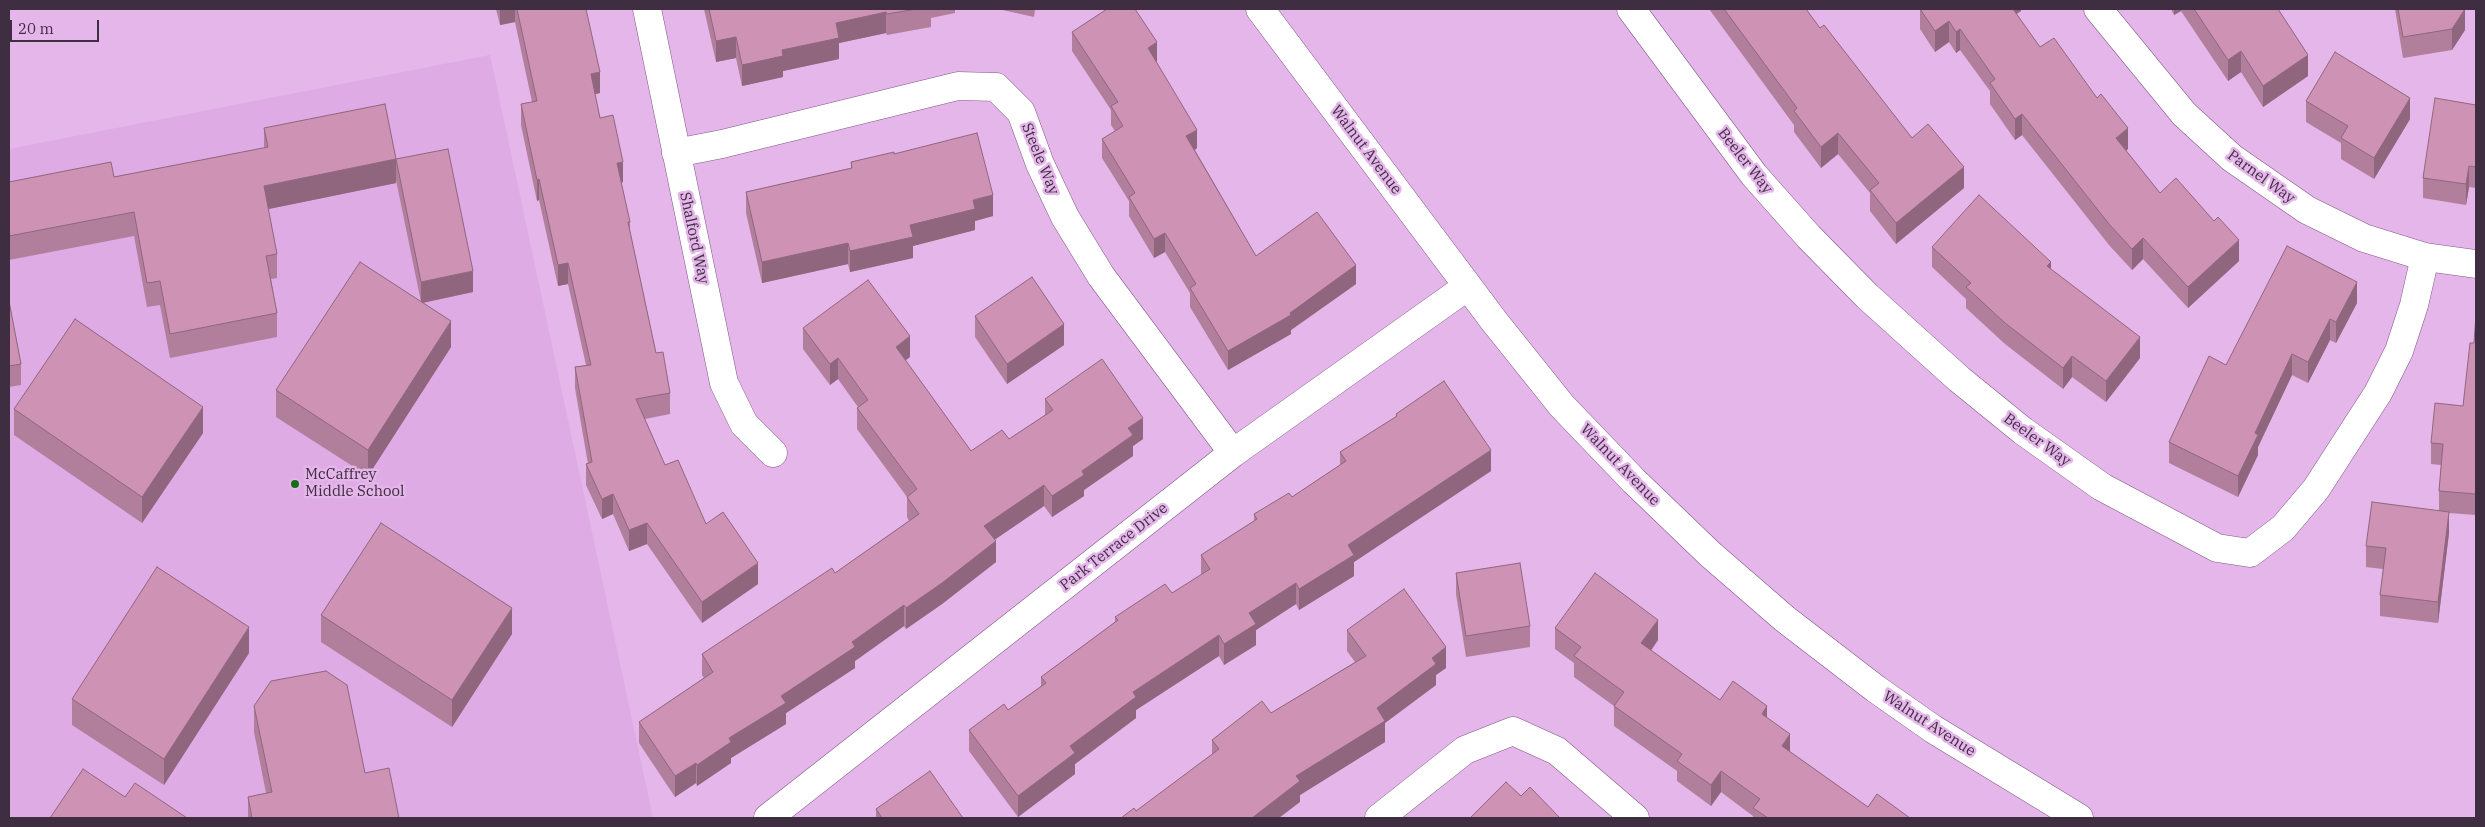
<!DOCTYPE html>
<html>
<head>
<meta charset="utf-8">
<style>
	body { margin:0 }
	#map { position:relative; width:2485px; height:827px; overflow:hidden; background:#e4b6e9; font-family:"IBM Plex Serif",serif }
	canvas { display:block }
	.frame { position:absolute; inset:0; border:10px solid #3f2d41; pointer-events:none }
	.scale { position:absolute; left:10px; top:20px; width:89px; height:22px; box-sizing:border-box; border:2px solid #3f2d41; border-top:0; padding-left:6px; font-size:15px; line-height:18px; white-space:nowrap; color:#3f2d41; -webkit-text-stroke:4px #e4b6e9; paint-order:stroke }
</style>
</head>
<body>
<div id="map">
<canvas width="2485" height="827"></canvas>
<div class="frame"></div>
<div class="scale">20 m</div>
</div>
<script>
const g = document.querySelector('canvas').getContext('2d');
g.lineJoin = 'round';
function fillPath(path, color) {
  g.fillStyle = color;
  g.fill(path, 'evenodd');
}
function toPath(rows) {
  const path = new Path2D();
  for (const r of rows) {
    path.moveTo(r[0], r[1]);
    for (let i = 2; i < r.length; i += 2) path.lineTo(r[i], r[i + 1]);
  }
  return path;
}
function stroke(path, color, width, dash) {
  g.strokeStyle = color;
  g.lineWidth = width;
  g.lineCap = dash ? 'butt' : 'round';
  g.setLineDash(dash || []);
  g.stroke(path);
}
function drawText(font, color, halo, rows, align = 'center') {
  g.font = font + ' "IBM Plex Serif",serif';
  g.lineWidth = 5;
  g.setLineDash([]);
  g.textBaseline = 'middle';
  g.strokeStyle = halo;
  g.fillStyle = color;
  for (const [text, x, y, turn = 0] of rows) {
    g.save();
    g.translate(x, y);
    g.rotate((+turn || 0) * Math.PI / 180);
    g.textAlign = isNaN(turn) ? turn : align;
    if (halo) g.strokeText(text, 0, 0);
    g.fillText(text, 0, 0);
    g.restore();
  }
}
fillPath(toPath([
	[490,55,653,818,9,818,9,149]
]), '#deabe4');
const minor = toPath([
	[647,9,724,383,744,424,773,453],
	[1260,9,1494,321,1562,406,1634,481,1710,554,1785,619,1876,689,1933,729,2079,818],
	[1631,9,1754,175,1809,237,1867,296,1959,379,2023,431,2102,487,2217,548,2250,553,2283,528,2316,489,2378,393,2399,351,2414,305,2425,257],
	[2098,9,2184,114,2232,158,2307,210,2364,238,2425,257,2476,264],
	[676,153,722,144,958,86,996,87,1021,112,1040,164,1065,217,1101,276,1233,453],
	[768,818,1233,453,1468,286],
	[1379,818,1465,750,1513,731,1557,751,1635,818]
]);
stroke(minor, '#815886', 29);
stroke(minor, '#fff', 28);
fillPath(toPath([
	[496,9,586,9,600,93,595,94,600,118,623,182,621,183,630,222,630,231,656,353,670,393,670,414,645,419,665,465,706,524,758,584,702,623,647,544,629,551,613,514,602,519,586,485,586,464,588,464,575,388,575,367,586,365,568,284,558,286,539,200,537,201,521,125,521,104,532,102,515,22,500,25],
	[704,9,955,9,955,13,931,18,931,27,887,35,886,33,839,43,839,59,783,71,783,77,742,86,736,58,716,62],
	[998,9,1035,9,1034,17],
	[1709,9,1806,9,1820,28,1912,138,1964,188,1896,244,1870,211,1870,193,1838,154,1821,168,1794,132,1794,125],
	[1920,9,2021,9,2021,11,2016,14,2040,47,2128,149,2126,151,2160,193,2239,261,2188,308,2143,259,2132,270,2109,245,2022,135,2015,140,1990,104,1990,91,1960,50,1956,53,1949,42,1935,52,1920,29],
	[2171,9,2278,9,2308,76,2263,107,2241,72,2228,81,2181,11,2174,15],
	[2395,9,2465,9,2465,30,2452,50,2403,58],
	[1072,32,1157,61,1156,62,1197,148,1195,150,1256,256,1356,284,1291,330,1291,334,1228,370,1190,307,1190,293,1165,252,1154,258,1129,216,1129,201,1102,158,1102,139,1115,131,1111,125,1111,110,1072,51],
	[2306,101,2410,119,2374,179,2341,159,2341,143,2306,122],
	[2476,105,2476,188,2469,187,2466,205,2423,198,2423,178],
	[264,128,396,159,473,292,423,303,451,347,368,476,276,417,276,390,421,302,396,180,396,183,268,209,277,254,277,278,271,279,277,313,277,337,170,358,160,305,147,307,134,236,9,260,9,182,114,177,264,148],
	[894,154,993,216,975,221,975,230,913,246,913,258,850,272,848,264,762,283,746,213,746,192,851,168,851,162],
	[1932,247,2051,269,2140,358,2106,402,2072,377,2063,389,2005,344,1966,308,1966,299,1932,267],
	[9,301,21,364,21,385,9,387],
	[2357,303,2336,343,2330,340,2308,383,2292,375,2258,447,2258,455,2238,497,2169,463,2169,442,2226,365],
	[975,316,1064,345,1007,384,975,337],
	[2476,316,2476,515,2449,513,2449,533,2438,623,2380,616,2380,595,2383,569,2366,567,2366,546,2439,510,2439,491,2441,465,2431,464,2431,443,2463,406,2474,343],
	[803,328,910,357,905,360,971,451,1009,439,1045,415,1045,399,1143,439,1133,446,1133,456,1084,490,1084,496,1052,517,1044,506,994,540,996,562,942,604,906,629,904,626,855,661,855,668,786,713,786,724,731,758,731,763,697,786,696,783,675,797,639,743,639,722,704,678,702,675,702,654,835,573,909,521,907,517,907,497,857,429,857,408,858,407,838,379,830,385,803,349],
	[14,409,203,433,142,523,14,435],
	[1396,414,1491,471,1354,562,1354,576,1299,610,1296,604,1256,630,1256,645,1224,665,1219,656,1136,710,1136,718,1075,764,1075,774,1018,817,969,751,969,730,1008,710,1041,686,1041,677,1115,622,1115,617,1172,593,1201,575,1201,555,1254,521,1254,514,1292,497,1340,465,1340,452,1396,417],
	[1456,573,1530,626,1530,647,1466,657,1456,594],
	[321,615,512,634,452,727,321,642],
	[1555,628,1658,640,1651,651,1720,700,1767,718,1790,752,1868,807,1910,818,1753,818,1753,816,1721,792,1711,806,1677,781,1677,771,1614,726,1614,706,1574,677,1574,663,1555,649],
	[1347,630,1446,668,1436,675,1436,685,1385,723,1385,742,1300,795,1300,802,1136,811,1212,755,1212,740,1271,713,1355,662,1347,651],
	[249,653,164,785,72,725,72,699],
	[254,706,399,818,248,818,248,797,266,793,254,732],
	[876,809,963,818,876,818]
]), '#b17e9c');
fillPath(toPath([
	[500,9,515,9,515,22,500,25],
	[2006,9,2021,9,2021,11,2006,21],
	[2174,9,2181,9,2181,11,2174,15],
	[2465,9,2465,30,2452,50,2452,29],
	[886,12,886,33,839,43,839,59,783,71,783,77,742,86,742,65,782,50,836,23],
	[1949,21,1949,42,1935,52,1935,31],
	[1960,29,1960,50,1956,53,1956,32],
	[736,37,736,58,716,62,716,41],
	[1157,42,1157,61,1148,67,1148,48],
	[2241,51,2241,72,2228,81,2228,60],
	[2308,55,2308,76,2263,107,2263,86],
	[600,72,600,93,591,95,591,74],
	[2410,98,2410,119,2374,179,2374,158],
	[2022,114,2022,135,2015,140,2015,119],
	[2128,128,2128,149,2116,159,2116,138],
	[1197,130,1197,148,1186,155,1186,136],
	[1838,133,1838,154,1821,168,1821,147],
	[396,159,396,183,264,210,264,186],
	[623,162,623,182,617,184,617,163],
	[2469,166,2469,187,2466,205,2466,184],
	[1964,167,1964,188,1896,244,1896,223],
	[539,179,539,200,537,201,537,180],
	[993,195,993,216,975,221,975,230,913,246,913,258,850,272,850,251,910,225,973,200],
	[1165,233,1165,252,1154,258,1154,239],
	[2143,238,2143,259,2132,270,2132,249],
	[2239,240,2239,261,2188,308,2188,287],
	[848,243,848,264,762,283,762,262],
	[2051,262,2051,283,2047,266],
	[568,263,568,284,558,286,558,265],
	[1356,265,1356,284,1291,330,1291,334,1228,370,1228,351,1290,313],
	[473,271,473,292,421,303,421,282],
	[2357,282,2357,303,2336,343,2336,322],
	[2330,319,2330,340,2308,383,2308,362],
	[451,321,451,347,368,476,368,450],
	[1064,324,1064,345,1007,384,1007,364],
	[910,336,910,357,896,368,896,347],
	[2140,337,2140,358,2106,402,2106,381],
	[2292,354,2292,375,2258,447,2258,455,2238,497,2238,476,2255,433],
	[2072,356,2072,377,2063,389,2063,368],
	[838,358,838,379,830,385,830,364],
	[203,407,203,433,142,523,142,497],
	[1143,418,1143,439,1133,446,1133,456,1084,490,1084,496,1052,517,1052,496,1128,428],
	[1491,450,1491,471,1354,562,1354,576,1299,610,1299,589,1348,545],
	[1044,485,1044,506,984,547,984,526],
	[613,494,613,514,602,519,602,499],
	[2449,512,2449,533,2438,623,2438,602],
	[647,523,647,544,629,551,629,530],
	[996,541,996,562,942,604,906,629,906,608],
	[758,563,758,584,702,623,702,602],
	[1296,583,1296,604,1256,630,1256,645,1224,665,1224,644,1249,613],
	[904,605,904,626,855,661,855,668,786,713,786,724,731,758,731,763,697,786,697,765,781,696,852,642],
	[512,608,512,634,452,727,452,700],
	[1658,620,1658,640,1641,664,1641,643],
	[249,627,249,653,164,785,164,759],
	[1219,635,1219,656,1136,710,1136,718,1075,764,1075,774,1018,817,1018,796,1070,746,1133,692],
	[1446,647,1446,668,1436,675,1436,685,1385,723,1385,742,1300,795,1300,802,1279,818,1252,818,1296,776,1377,708,1432,658],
	[1767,706,1767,727,1762,714],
	[1790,734,1790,755,1782,746],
	[696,763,696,783,675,797,675,776],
	[1721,771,1721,792,1711,806,1711,785]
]), '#90667f');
const building = toPath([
	[517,9,586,9,600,72,591,74,600,118,613,115,623,162,617,163,630,222,628,222,656,353,663,352,670,393,636,399,665,465,678,460,706,524,723,512,758,563,702,602,647,523,629,530,613,494,602,499,586,464,592,462,575,367,591,365,568,263,558,265,539,179,537,180,521,104,537,101,517,9],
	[709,9,917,9,887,14,886,12,836,23,839,38,782,50,783,56,742,65,736,37,716,41,709,9],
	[1107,9,1135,9,1157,42,1148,48,1197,130,1186,136,1256,256,1317,212,1356,265,1290,313,1291,315,1228,351,1190,288,1196,284,1165,233,1154,239,1129,197,1135,193,1102,139,1123,126,1111,106,1118,102,1072,32,1107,9],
	[1724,9,1806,9,1820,28,1824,25,1912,138,1928,124,1964,167,1896,223,1870,190,1879,183,1838,133,1821,147,1794,111,1797,108,1724,9],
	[1920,9,2013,9,2040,47,2054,38,2097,98,2101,94,2128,128,2116,138,2160,193,2176,178,2214,221,2218,217,2239,240,2188,287,2143,238,2132,249,2109,224,2022,114,2015,119,1990,83,1995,79,1960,29,1956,32,1949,21,1935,31,1920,9],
	[2194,9,2278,9,2308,55,2263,86,2241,51,2228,60,2194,9],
	[2398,9,2465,9,2452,29,2403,37,2398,9],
	[2335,52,2410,98,2374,158,2341,138,2348,126,2306,101,2335,52],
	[2435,98,2476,105,2476,167,2469,166,2466,184,2423,178,2435,98],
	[385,104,396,159,264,186,277,254,266,256,277,313,170,334,160,281,147,283,134,212,9,236,9,182,111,162,114,177,268,147,264,128,385,104],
	[977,133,993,195,973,200,975,209,910,225,913,237,850,251,848,243,762,262,746,192,852,168,851,162,894,152,894,154,977,133],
	[448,149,473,271,421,282,396,159,448,149],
	[1979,195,2051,262,2047,266,2140,337,2106,381,2072,356,2063,368,2005,323,1966,287,1971,283,1932,247,1979,195],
	[2287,246,2357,282,2336,322,2330,319,2308,362,2292,354,2255,433,2258,435,2238,476,2169,442,2209,356,2226,365,2287,246],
	[360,262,451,321,368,450,276,390,360,262],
	[1032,277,1064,324,1007,364,975,316,1032,277],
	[868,280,910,336,896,347,971,451,1002,430,1009,439,1053,410,1045,399,1102,359,1143,418,1128,428,1133,435,1082,471,1084,475,1052,496,1044,485,984,526,996,541,942,583,906,608,904,605,852,642,855,647,781,696,786,703,729,738,731,742,697,765,696,763,675,776,639,722,713,672,702,654,832,568,835,573,919,514,907,497,917,489,857,408,868,400,838,358,830,364,803,328,868,280],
	[9,301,21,364,9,366,9,301],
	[2476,316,2476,494,2439,491,2443,444,2431,443,2435,403,2463,406,2470,343,2474,343,2476,316],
	[75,319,203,407,142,497,14,409,75,319],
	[1444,381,1491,450,1348,545,1354,555,1299,589,1296,583,1249,613,1256,624,1224,644,1219,635,1133,692,1136,697,1070,746,1075,753,1018,796,969,730,1004,704,1008,710,1046,683,1041,677,1118,620,1115,617,1165,584,1172,593,1210,569,1201,555,1257,519,1254,514,1289,493,1292,497,1346,461,1340,452,1397,416,1396,414,1444,381],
	[2372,502,2449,512,2438,602,2380,595,2386,548,2366,546,2372,502],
	[381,523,512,608,452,700,321,615,381,523],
	[1520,563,1530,626,1466,636,1456,573,1520,563],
	[157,567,249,627,164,759,72,699,157,567],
	[1595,573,1658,620,1641,643,1720,700,1733,681,1767,706,1762,714,1790,734,1782,746,1868,807,1877,794,1910,818,1768,818,1753,808,1760,799,1721,771,1711,785,1677,761,1682,754,1614,706,1624,692,1574,656,1581,647,1555,628,1595,573],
	[1404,589,1446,647,1432,658,1436,664,1377,708,1385,721,1296,776,1300,781,1252,818,1121,818,1134,808,1136,811,1219,749,1212,740,1262,701,1271,713,1366,656,1347,630,1404,589],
	[326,671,347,685,365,773,389,768,399,818,252,818,248,797,272,792,254,706,271,681,326,671],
	[83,769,125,797,135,783,187,818,50,818,83,769],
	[930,771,963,818,882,818,876,809,930,771],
	[1506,782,1521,796,1530,787,1560,818,1470,818,1506,782]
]);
fillPath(building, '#ce92b5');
stroke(building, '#90667f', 1);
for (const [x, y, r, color] of [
	[295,484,5,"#146d17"]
]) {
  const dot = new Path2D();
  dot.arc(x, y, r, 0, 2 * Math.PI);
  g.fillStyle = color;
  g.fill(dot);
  stroke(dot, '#e4b6e9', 2);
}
drawText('15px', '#3f2d41', '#e4b6e9', [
	["Walnut Avenue",1366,150,53],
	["Steele Way",1040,159,68],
	["Beeler Way",1745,161,52],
	["Parnel Way",2261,177,36],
	["Shalford Way",694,238,78],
	["Beeler Way",2037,440,36],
	["Walnut Avenue",1620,465,46],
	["Park Terrace Drive",1114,547,-38],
	["Walnut Avenue",1929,724,33]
]);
drawText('15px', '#3f2d41', '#e4b6e9', [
	["McCaffrey",305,475],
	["Middle School",305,492]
], 'left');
</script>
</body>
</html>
